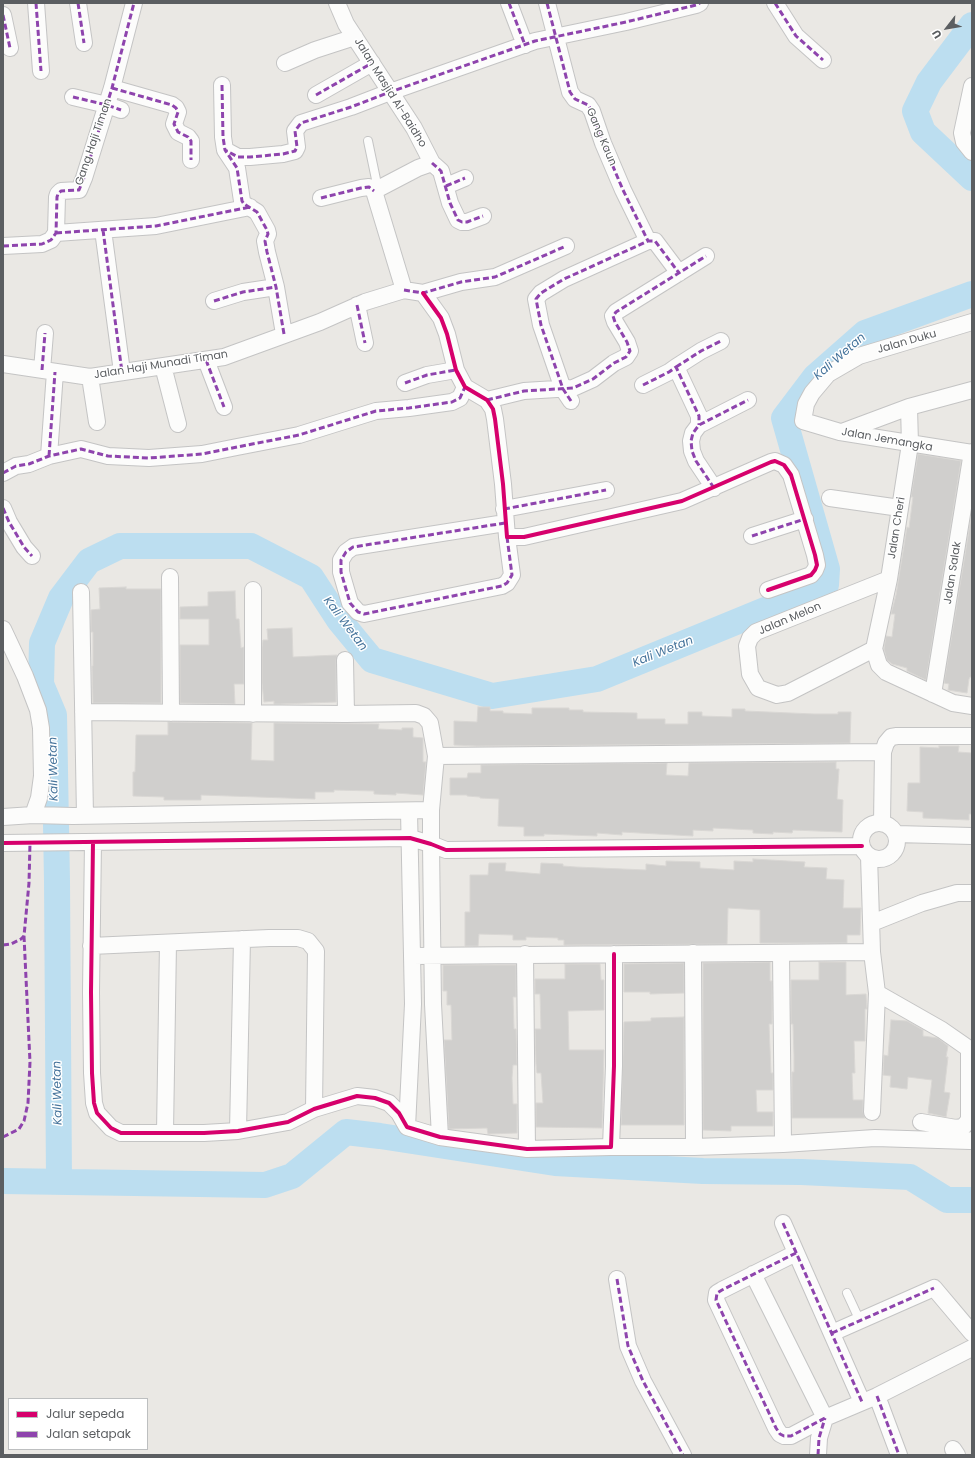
<!DOCTYPE html>
<html>
<head>
<meta charset="utf-8">
<style>
	body { margin:0 }
	#map { position:relative; width:975px; height:1458px; overflow:hidden; background:#eae8e4; font-family:Poppins,sans-serif }
	canvas { display:block }
	.frame { position:absolute; inset:0; border:4px solid #5b5e61; pointer-events:none }
	.legend { position:absolute; left:8px; top:1398px; width:140px; height:52px; box-sizing:border-box; background:#fff; border:1px solid #bdbfc0; margin:0; padding:5px 7px; list-style:none; font-size:12px; color:#5b5e61 }
	.legend li { display:flex; align-items:center; gap:8px; height:20px }
	.legend b { width:20px; border:1px solid #bdbfc0 }
	.north { position:absolute; left:927px; top:8px; width:40px; height:40px; -webkit-text-stroke:3px #fff; paint-order:stroke; rotate:239deg; font-size:11px; font-weight:700; line-height:16px; text-align:center; color:#5b5e61 }
	.north::after { content:''; display:block; margin:auto; width:14px; height:18px; background:#5b5e61; clip-path:polygon(50% 0,100% 100%,50% 72%,0 100%) }
</style>
</head>
<body>
<div id="map">
<canvas width="975" height="1458"></canvas>
<div class="frame"></div>
<ul class="legend">
<li><b style="height:5px;background:#d6006c"></b>Jalur sepeda</li>
<li><b style="height:5px;background:#8e44ad"></b>Jalan setapak</li>
</ul>
<div class="north">U</div>
</div>
<script>
const g = document.querySelector('canvas').getContext('2d');
g.lineJoin = 'round';
function toPath(rows) {
  const path = new Path2D();
  for (const r of rows) {
    if (r.length === 3) {
      path.moveTo(r[0] + r[2], r[1]);
      path.arc(r[0], r[1], r[2], 0, 2 * Math.PI);
      continue;
    }
    path.moveTo(r[0], r[1]);
    for (let i = 2; i < r.length; i += 2) path.lineTo(r[i], r[i + 1]);
  }
  return path;
}
function stroke(path, color, width, dash) {
  g.strokeStyle = color;
  g.lineWidth = width;
  g.lineCap = dash ? 'butt' : 'round';
  g.setLineDash(dash || []);
  g.stroke(path);
}
function fillPath(path, color) {
  g.fillStyle = color;
  g.fill(path, 'evenodd');
}
function drawText(font, color, halo, rows, align = 'center') {
  g.font = font + ' Poppins,sans-serif';
  g.lineWidth = 3;
  g.setLineDash([]);
  g.textBaseline = 'middle';
  g.strokeStyle = halo;
  g.fillStyle = color;
  for (const [text, x, y, turn = 0] of rows) {
    g.save();
    g.translate(x, y);
    g.rotate((+turn || 0) * Math.PI / 180);
    g.textAlign = isNaN(turn) ? turn : align;
    if (halo) g.strokeText(text, 0, 0);
    g.fillText(text, 0, 0);
    g.restore();
  }
}
stroke(toPath([
	[972,25,929,82,915,111,923,132,972,178],
	[3,1181,265,1185,292,1176,346,1132,380,1136,555,1163,703,1171,801,1172,910,1177,947,1200,972,1200],
	[59,1182,57,881,54,715,41,684,42,643,61,598,89,561,120,546,251,546,311,577,339,620,372,660,492,696,597,679,826,585,827,569,784,418,815,377,865,333,972,294]
]), '#bcdef0', 26);
const building = toPath([
	[918,454,961,461,926,680,907,671,907,668,892,664,887,660,884,649,886,636,892,637,895,614,891,614,896,595,907,527,909,528,913,497,911,497,918,454],
	[972,512,972,677,970,677,969,679,967,693,948,690,949,684,944,683,972,512],
	[126,587,126,589,161,589,161,703,93,703,92,666,93,666,93,632,91,632,91,610,100,609,99,588,126,587],
	[235,591,236,619,239,619,241,648,244,647,244,684,234,684,235,704,180,703,180,645,209,645,209,619,180,619,180,607,208,606,208,592,235,591],
	[292,628,293,657,337,655,336,660,336,702,280,704,274,704,274,701,264,702,262,683,262,647,263,640,268,640,267,629,292,628],
	[478,707,490,707,490,711,503,711,503,713,532,714,532,708,569,708,569,710,583,710,583,712,637,713,637,719,665,719,665,724,688,724,688,712,702,712,702,716,732,717,732,709,745,709,745,711,814,714,838,714,838,712,851,712,850,743,477,746,454,745,454,721,477,722,478,707],
	[168,722,252,723,251,760,274,761,274,723,379,724,378,729,402,730,402,728,413,728,413,737,423,738,423,762,426,762,423,795,396,793,396,795,374,794,374,791,334,790,334,792,315,792,315,799,201,795,201,800,164,800,164,797,133,796,133,772,135,772,136,735,168,735,168,722],
	[939,746,959,746,958,752,972,753,972,814,969,814,969,820,923,818,923,812,907,811,908,783,920,783,920,747,939,748,939,746],
	[836,762,836,769,839,769,837,799,843,800,842,832,793,830,792,833,773,832,773,834,753,833,753,830,713,828,713,831,693,830,693,836,622,832,622,835,597,833,597,836,544,834,544,836,524,836,524,827,498,826,499,799,480,798,480,797,467,796,467,795,450,795,450,778,467,778,468,773,481,773,481,765,667,763,666,775,688,776,689,763,836,762],
	[753,859,805,862,804,867,827,868,826,879,844,880,843,908,861,908,860,935,847,935,847,943,760,943,760,910,728,908,727,944,564,945,564,940,558,940,558,938,526,937,526,940,513,940,513,935,479,934,478,946,465,946,465,912,470,912,470,875,488,875,489,863,506,863,505,871,540,874,541,863,563,864,563,866,576,867,646,870,646,864,666,866,666,861,700,862,700,868,734,870,734,861,753,862,753,859],
	[770,962,770,981,772,981,772,1024,769,1024,771,1073,773,1073,773,1090,756,1090,757,1112,773,1112,773,1126,731,1126,731,1131,703,1130,703,963,770,962],
	[819,962,846,962,846,995,866,994,867,1009,865,1009,865,1041,854,1041,855,1073,852,1073,853,1100,863,1100,863,1112,865,1118,792,1118,792,1072,794,1072,794,1056,793,1024,791,1024,791,980,819,980,819,962],
	[684,963,684,993,650,994,650,992,624,992,624,964,684,963],
	[565,964,600,964,601,980,604,980,604,1010,568,1011,569,1050,604,1050,602,1128,536,1127,536,1103,543,1103,541,1073,537,1073,536,1064,535,1029,541,1029,540,994,535,994,535,979,565,979,565,964],
	[443,965,516,965,516,997,513,997,514,1029,516,1029,517,1065,513,1065,512,1078,513,1104,517,1104,517,1133,488,1134,487,1128,449,1129,444,1040,452,1040,451,1005,447,1005,447,991,443,991,443,965],
	[684,1017,684,1125,621,1125,624,1022,651,1021,651,1018,684,1017],
	[891,1020,907,1021,923,1030,923,1036,938,1038,948,1046,946,1057,948,1057,944,1092,950,1093,946,1117,928,1113,932,1080,908,1077,907,1089,890,1087,891,1076,883,1075,884,1055,888,1056,891,1020]
]);
fillPath(building, '#d0cfcd');
stroke(building, '#d9d7d4', 1);
const lane = toPath([
	[368,141,378,189],
	[847,1293,860,1321]
]);
const street = toPath([
	[36,3,41,71],
	[78,3,84,43],
	[337,3,346,24,414,128,432,163,441,171,450,203,458,220,462,222,467,222,483,216],
	[509,3,525,45],
	[547,3,570,92,575,99,588,105,592,111,603,143,623,190,648,241],
	[775,3,796,36,823,60],
	[3,15,10,48],
	[285,63,315,50,355,37],
	[222,85,223,137,225,150],
	[972,86,962,133,964,142,972,152],
	[112,88,172,105,176,108,178,112,174,124,178,132,188,137,191,141,191,160],
	[316,95,372,63],
	[73,97,107,105,121,110],
	[446,186,465,178],
	[374,191,404,290],
	[374,191,418,168,432,163],
	[321,198,361,188,369,187,374,191],
	[103,230,122,372],
	[56,233,156,226,250,207],
	[3,246,42,244,51,240,56,233,57,197,58,194,61,191,79,190,84,178,112,88,134,3],
	[423,293,441,318,447,334,456,370,465,387,487,400,493,409,495,419,503,484,507,537,524,537,682,501,771,462,775,461,784,465,791,475,815,555,817,565,815,570,811,575,768,590],
	[214,301,243,292,276,287],
	[357,305,365,343],
	[972,322,859,356,828,374,812,393,806,404,803,421,840,432,972,453],
	[284,334,276,287,267,252,265,241,268,234,267,230,257,212,244,204,242,201,237,168,225,150,238,157,250,157,283,154,295,151,297,147,295,131,301,123,351,107,390,92,535,41,626,22,696,5,700,3],
	[206,360,224,407],
	[3,364,90,377,224,357,320,322,365,302,404,290,423,293,461,282,495,277,566,246],
	[163,366,178,424],
	[676,367,701,351,721,341],
	[42,370,45,333],
	[90,377,97,422],
	[405,383,427,375,456,370],
	[643,385,669,372,676,367,699,416,699,425],
	[487,400,524,391,573,388,593,379,614,363,626,357,630,351,627,342,615,322,613,316,616,312,706,256],
	[571,401,563,389,541,325,536,299,541,293,564,279,648,241,655,241,679,273],
	[909,407,910,444,889,579,874,649,879,665,886,672,953,703,972,706],
	[842,432,909,407,972,390],
	[49,456,55,372],
	[3,473,16,466,29,464,49,456,81,449,108,456,149,458,202,454,237,447,299,435,376,411,409,408,452,402,460,398,465,387],
	[714,488,696,461,692,451,691,441,693,433,699,425,748,400],
	[830,498,900,508],
	[3,508,9,522,24,547,32,556],
	[504,509,606,490],
	[505,523,353,547,346,552,341,560,341,572,350,603,358,612,364,614,502,586,507,583,512,575,507,537],
	[752,536,805,519],
	[170,577,171,713],
	[81,592,85,816],
	[3,629,25,676,38,710,41,728,42,776,39,798,33,815],
	[874,649,788,693,777,695,758,688,750,674,747,646,750,638,756,632,889,579],
	[345,660,346,714],
	[933,694,972,452],
	[83,712,346,714,416,713,424,716,430,723,436,756,431,810,431,844,433,1004,440,1137],
	[253,714,253,590],
	[436,756,883,752],
	[3,817,33,815,73,816,431,810],
	[882,823,883,752,886,743,891,737,897,736,972,736],
	[879,841,18],
	[896,834,972,836],
	[93,842,91,992,92,1073,94,1103,97,1113,111,1128,121,1133,204,1133,238,1131,288,1122,314,1109,357,1096,375,1098,389,1103,399,1113,407,1127,440,1137,527,1149,611,1147,614,1066,614,954],
	[3,843,410,838,431,844,446,850,862,846],
	[869,856,872,952,877,993,872,1112],
	[872,923,922,903,957,893,972,893],
	[91,946,269,938,298,938,308,941,316,951,314,1109],
	[693,953,694,1147],
	[781,953,783,1144],
	[525,954,527,1149],
	[412,956,872,952],
	[877,993,942,1030,972,1051],
	[921,1122,956,1128,963,1127,969,1120,969,1049],
	[407,1127,413,1004,409,811],
	[238,1131,242,939],
	[165,1132,168,943],
	[611,1147,694,1147,783,1144,875,1138,970,1141,972,1140],
	[783,1223,862,1402],
	[796,1253,722,1290,717,1293,716,1300,776,1428,780,1434,784,1436,791,1436,825,1418,877,1396,972,1348],
	[753,1274,825,1418,819,1438,818,1455],
	[617,1279,628,1346,643,1381,683,1455],
	[832,1333,934,1288,972,1333],
	[877,1396,899,1455],
	[953,1449,957,1455]
]);
stroke(lane, '#c4c4c4', 10);
stroke(street, '#c4c4c4', 18);
stroke(lane, '#fcfcfb', 8);
stroke(street, '#fcfcfb', 16);
stroke(toPath([
	[36,3,41,71],
	[78,3,84,43],
	[509,3,525,45],
	[547,3,570,92,575,99,588,105,592,111,603,143,623,190,648,241],
	[775,3,796,36,823,60],
	[3,15,10,48],
	[222,85,223,137,225,150],
	[112,88,172,105,176,108,178,112,174,124,178,132,188,137,191,141,191,160],
	[316,95,372,63],
	[73,97,107,105,121,110],
	[432,163,441,171,450,203,458,220,462,222,467,222,483,216],
	[446,186,465,178],
	[321,198,361,188,369,187,374,191],
	[103,230,122,372],
	[56,233,156,226,250,207],
	[3,246,42,244,51,240,56,233,57,197,58,194,61,191,79,190,84,178,112,88,134,3],
	[404,290,423,293,461,282,495,277,566,246],
	[214,301,243,292,276,287],
	[357,305,365,343],
	[284,334,276,287,267,252,265,241,268,234,267,230,257,212,244,204,242,201,237,168,225,150,238,157,250,157,283,154,295,151,297,147,295,131,301,123,351,107,390,92,535,41,626,22,696,5,700,3],
	[206,360,224,407],
	[676,367,701,351,721,341],
	[42,370,45,333],
	[405,383,427,375,456,370],
	[643,385,669,372,676,367,699,416,699,425],
	[487,400,524,391,573,388,593,379,614,363,626,357,630,351,627,342,615,322,613,316,616,312,706,256],
	[571,401,563,389,541,325,536,299,541,293,564,279,648,241,655,241,679,273],
	[49,456,55,372],
	[3,473,16,466,29,464,49,456,81,449,108,456,149,458,202,454,237,447,299,435,376,411,409,408,452,402,460,398,465,387],
	[714,488,696,461,692,451,691,441,693,433,699,425,748,400],
	[3,508,9,522,24,547,32,556],
	[504,509,606,490],
	[505,523,353,547,346,552,341,560,341,572,350,603,358,612,364,614,502,586,507,583,512,575,507,537],
	[752,536,805,519],
	[3,945,11,944,21,939,24,936,29,883,30,843],
	[3,1137,19,1129,24,1121,28,1103,30,1062,24,936],
	[783,1223,862,1402],
	[796,1253,722,1290,717,1293,716,1300,776,1428,780,1434,784,1436,791,1436,825,1418],
	[617,1279,628,1346,643,1381,683,1455],
	[832,1333,934,1288],
	[877,1396,899,1455],
	[818,1455,819,1438,825,1418]
]), '#8e44ad', 3, [6, 3]);
stroke(toPath([
	[423,293,441,318,447,334,456,370,465,387,487,400,493,409,495,419,503,484,507,537,524,537,682,501,771,462,775,461,784,465,791,475,815,555,817,565,815,570,811,575,768,590],
	[93,842,91,992,92,1073,94,1103,97,1113,111,1128,121,1133,204,1133,238,1131,288,1122,314,1109,357,1096,375,1098,389,1103,399,1113,407,1127,440,1137,527,1149,611,1147,614,1066,614,954],
	[3,843,410,838,431,844,446,850,862,846]
]), '#d6006c', 4);
drawText('11px', '#5b5e61', '#fff', [
	["Jalan Masjid Al-Baidho",390,93,58],
	["Gang Kaun",601,137,67],
	["Gang Haji Timan",94,142,-71],
	["Jalan Duku",907,342,-16],
	["Jalan Haji Munadi Timan",161,365,-9],
	["Jalan Jemangka",887,440,10],
	["Jalan Cheri",897,528,-81],
	["Jalan Salak",953,573,-81],
	["Jalan Melon",790,619,-23]
]);
drawText('italic 12px', '#47759c', '#fff', [
	["Kali Wetan",840,357,-41],
	["Kali Wetan",345,624,53],
	["Kali Wetan",663,652,-22],
	["Kali Wetan",54,769,-91],
	["Kali Wetan",58,1093,-91]
]);
</script>
</body>
</html>
